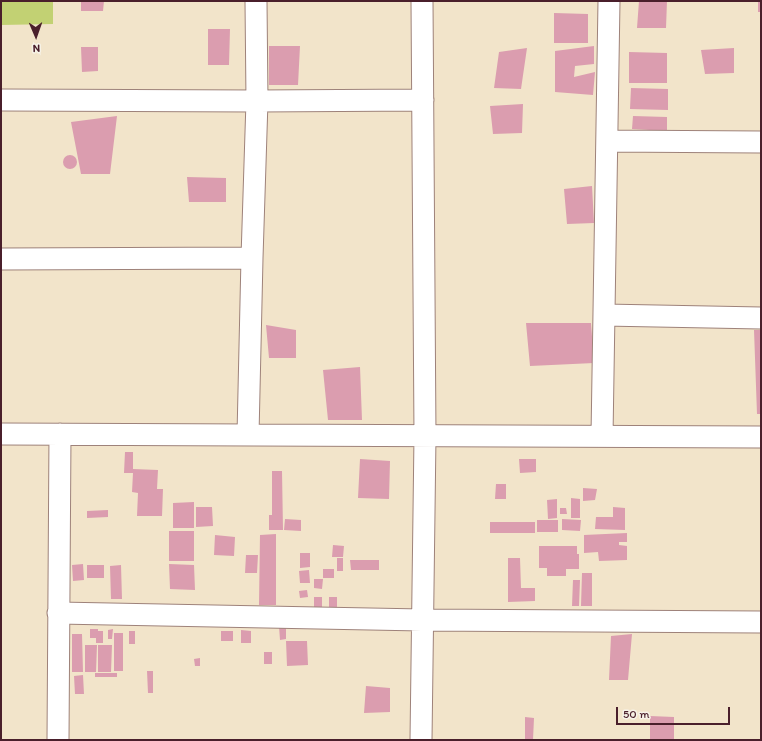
<!DOCTYPE html>
<html>
<head>
<meta charset="utf-8">
<style>
	body { margin:0 }
	#map { position:relative; width:762px; height:741px; overflow:hidden; background:#f2e4ca; font-family:Itim,sans-serif }
	canvas { display:block }
	.frame { position:absolute; inset:0; border:2px solid #4a1f2b; pointer-events:none }
	.north { position:absolute; left:16px; top:16px; width:40px; height:40px; -webkit-text-stroke:3px #f7f3e8; paint-order:stroke; rotate:178deg; font-size:11px; font-weight:700; line-height:16px; text-align:center; color:#4a1f2b }
	.north::after { content:''; display:block; margin:auto; width:14px; height:18px; background:#4a1f2b; clip-path:polygon(50% 0,100% 100%,50% 72%,0 100%) }
	.scale { position:absolute; left:616px; top:707px; width:114px; height:18px; box-sizing:border-box; border:2px solid #4a1f2b; border-top:0; padding-left:5px; font-size:12px; line-height:14px; white-space:nowrap; color:#4a1f2b; -webkit-text-stroke:3px #f7f3e8; paint-order:stroke }
</style>
</head>
<body>
<div id="map">
<canvas width="762" height="741"></canvas>
<div class="frame"></div>
<div class="north">N</div>
<div class="scale">50 m</div>
</div>
<script>
const g = document.querySelector('canvas').getContext('2d');
g.lineJoin = 'round';
function fillPath(path, color) {
  g.fillStyle = color;
  g.fill(path, 'evenodd');
}
function toPath(rows) {
  const path = new Path2D();
  for (const r of rows) {
    if (r.length === 3) {
      path.moveTo(r[0] + r[2], r[1]);
      path.arc(r[0], r[1], r[2], 0, 2 * Math.PI);
      continue;
    }
    path.moveTo(r[0], r[1]);
    for (let i = 2; i < r.length; i += 2) path.lineTo(r[i], r[i + 1]);
  }
  return path;
}
function stroke(path, color, width, dash) {
  g.strokeStyle = color;
  g.lineWidth = width;
  g.lineCap = dash ? 'butt' : 'round';
  g.setLineDash(dash || []);
  g.stroke(path);
}
fillPath(toPath([
	[1,1,53,1,53,24,1,25]
]), '#c2d173');
fillPath(toPath([
	[81,1,104,1,103,11,81,11],
	[639,1,667,1,666,28,637,28],
	[758,1,761,1,761,12,758,12],
	[554,13,588,14,588,43,554,43],
	[208,29,230,29,229,65,208,65],
	[269,46,300,46,298,85,269,85],
	[594,46,594,64,575,66,574,77,595,72,593,95,555,92,555,51],
	[81,47,98,47,98,71,82,72],
	[527,48,521,89,494,88,499,52],
	[734,48,734,73,705,74,701,50],
	[629,52,667,53,667,83,629,83],
	[631,88,668,89,668,110,630,109],
	[523,104,522,133,493,134,490,106],
	[117,116,110,174,81,174,71,122],
	[633,116,667,117,667,131,632,129],
	[70,162,7],
	[187,177,226,178,226,202,189,202],
	[592,186,594,223,567,224,564,189],
	[526,323,591,323,594,363,530,366],
	[266,325,296,330,296,358,269,358],
	[754,330,761,330,761,414,757,414],
	[360,367,362,420,328,420,323,370],
	[125,452,133,452,133,469,158,470,157,489,163,489,162,516,137,516,138,493,132,492,133,473,124,473],
	[360,459,390,461,389,499,358,498],
	[519,459,536,459,536,472,520,473],
	[272,471,282,471,283,530,269,530,269,515,272,515],
	[496,484,506,484,506,499,495,499],
	[583,488,597,489,595,500,583,501],
	[571,498,580,499,580,518,571,518],
	[557,499,557,518,548,519,547,500],
	[194,502,194,528,173,528,173,503],
	[196,507,212,507,213,526,196,527],
	[613,507,625,508,625,530,595,529,596,517,613,517],
	[560,508,566,508,567,514,560,514],
	[108,510,108,517,87,518,87,511],
	[285,519,301,520,301,531,284,530],
	[562,519,581,520,580,531,562,530],
	[537,520,558,520,558,532,537,532],
	[490,522,535,522,535,533,490,533],
	[169,531,194,531,194,561,169,561],
	[627,533,627,542,619,542,619,545,627,546,627,560,599,561,598,552,584,553,584,535],
	[276,534,276,605,259,605,260,535],
	[215,535,235,537,234,556,214,555],
	[333,545,344,546,343,557,332,557],
	[539,546,577,546,577,554,579,554,579,569,566,569,566,576,547,576,547,568,539,568],
	[300,553,310,553,310,567,300,568],
	[246,555,258,555,257,573,245,573],
	[337,558,343,558,343,571,337,571],
	[508,558,520,558,521,588,535,588,535,601,508,602],
	[350,560,379,560,379,570,351,570],
	[83,564,84,580,73,581,72,565],
	[169,564,194,565,195,590,170,589],
	[87,565,104,565,104,578,87,578],
	[121,565,122,599,111,599,110,566],
	[323,569,334,569,334,578,323,578],
	[309,570,310,583,300,583,299,571],
	[582,573,592,573,592,606,581,606],
	[314,579,323,579,322,589,314,588],
	[573,580,580,580,579,606,572,606],
	[307,590,308,597,300,598,299,591],
	[314,597,322,597,322,608,314,608],
	[329,597,337,597,337,607,329,608],
	[279,626,286,626,286,639,280,640],
	[90,629,98,629,98,631,103,631,103,643,96,643,96,638,90,638],
	[113,629,112,639,108,639,108,630],
	[241,630,251,631,251,643,241,643],
	[129,631,135,631,135,644,129,644],
	[221,631,233,631,233,641,221,641],
	[114,633,123,633,123,671,114,671],
	[72,634,82,634,83,672,72,672],
	[632,634,628,680,609,680,611,636],
	[286,641,307,641,308,665,287,666],
	[85,645,97,645,96,672,85,672],
	[98,645,112,645,111,672,98,672],
	[264,652,272,652,272,664,264,664],
	[200,658,200,666,195,666,194,659],
	[147,671,153,671,153,693,148,693],
	[95,673,117,673,117,677,95,677],
	[83,675,84,694,75,694,74,676],
	[366,686,390,688,390,712,364,713],
	[650,716,674,717,674,740,650,740],
	[525,717,534,718,533,740,525,740]
]), '#db9daf');
const minor = toPath([
	[1,100,257,101,423,100],
	[607,141,761,142],
	[1,259,252,258],
	[604,315,761,318],
	[1,434,761,437],
	[248,435,252,258,257,101,256,1],
	[602,436,609,1],
	[58,613,422,620,761,622],
	[58,740,60,434],
	[421,740,425,436,422,1]
]);
stroke(minor, '#9e827a', 23);
stroke(minor, '#fff', 21);
</script>
</body>
</html>
